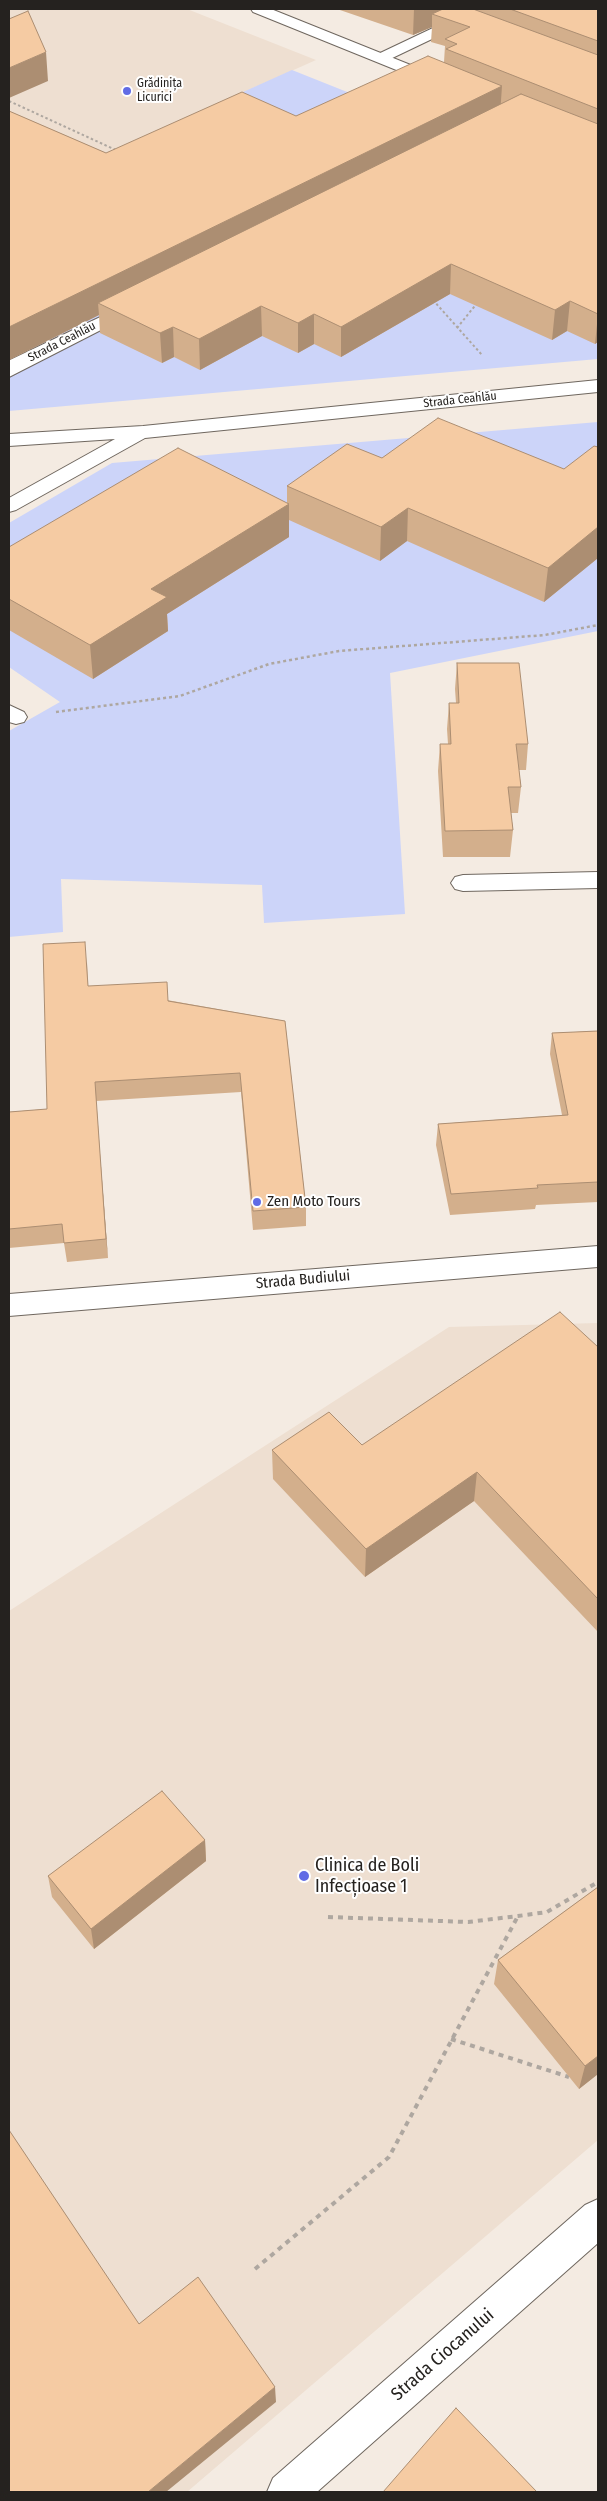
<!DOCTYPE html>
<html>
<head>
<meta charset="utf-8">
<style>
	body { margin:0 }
	#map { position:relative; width:607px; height:2501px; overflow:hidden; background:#f4ebe2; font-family:"Fira Sans Condensed",sans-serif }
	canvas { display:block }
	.frame { position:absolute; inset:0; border:10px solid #25221f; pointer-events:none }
</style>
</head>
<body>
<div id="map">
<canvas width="607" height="2501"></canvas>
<div class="frame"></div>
</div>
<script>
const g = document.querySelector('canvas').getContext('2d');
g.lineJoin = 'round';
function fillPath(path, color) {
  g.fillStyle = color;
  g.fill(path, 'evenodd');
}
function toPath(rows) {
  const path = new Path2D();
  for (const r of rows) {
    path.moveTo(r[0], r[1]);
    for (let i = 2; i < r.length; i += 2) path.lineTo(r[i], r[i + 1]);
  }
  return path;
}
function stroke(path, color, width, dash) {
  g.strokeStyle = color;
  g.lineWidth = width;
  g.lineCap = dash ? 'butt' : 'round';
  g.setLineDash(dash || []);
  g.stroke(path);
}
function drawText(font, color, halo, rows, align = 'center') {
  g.font = font + ' "Fira Sans Condensed",sans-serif';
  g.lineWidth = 4;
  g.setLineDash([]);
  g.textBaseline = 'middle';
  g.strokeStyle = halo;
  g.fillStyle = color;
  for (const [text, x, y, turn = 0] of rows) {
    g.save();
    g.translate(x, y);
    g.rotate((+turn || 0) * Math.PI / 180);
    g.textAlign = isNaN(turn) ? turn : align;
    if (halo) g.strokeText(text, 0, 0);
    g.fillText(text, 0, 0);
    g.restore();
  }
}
fillPath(toPath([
	[9,9,187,9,316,60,103,155,9,112],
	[598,1323,598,2140,187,2492,9,2492,9,1611,449,1327]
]), '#eedfd1');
fillPath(toPath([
	[292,70,598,192,598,359,9,411,9,112,103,155],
	[598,422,598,631,390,673,405,914,264,923,262,885,61,879,63,932,9,937,9,731,60,702,9,667,9,523,112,463]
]), '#ccd4f9');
const lane = toPath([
	[454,18,471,24,474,27,466,32,455,28,386,61,376,61,373,58,376,55,454,18]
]);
const street = toPath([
	[251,9,271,9,443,78,445,81,437,86,431,84,253,12,251,9],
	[134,301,140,302,143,306,140,310,9,377,10,360,134,301],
	[598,380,598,392,145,438,16,510,9,512,9,498,115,439,9,446,9,434,143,426,598,380],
	[9,705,24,712,27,717,24,722,16,724,9,722,9,705],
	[598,872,598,888,463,891,455,889,451,883,455,877,463,875,598,872],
	[598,2199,598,2243,317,2492,267,2492,273,2478,585,2205,598,2199]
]);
const secondary = toPath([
	[598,1246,598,1267,9,1316,9,1294,598,1246]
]);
stroke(lane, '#6f675f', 2);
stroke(street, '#6f675f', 2);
stroke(secondary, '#6f675f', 2);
stroke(toPath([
	[9,101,118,151],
	[433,300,482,355],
	[457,328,478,302]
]), '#aea7a0', 2, [2.5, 2.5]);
stroke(toPath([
	[56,712,180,696,269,664,339,651,545,635,598,625]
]), '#aea7a0', 2.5, [3, 3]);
stroke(toPath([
	[328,1917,468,1922,518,1916,547,1912,598,1882],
	[451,2039,569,2077],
	[255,2269,389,2157,518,1916]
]), '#aea7a0', 4, [5, 5]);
fillPath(lane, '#fff');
fillPath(street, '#fff');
fillPath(secondary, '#fff');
fillPath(toPath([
	[337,9,598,9,598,342,595,344,567,331,552,340,450,294,341,357,314,344,298,353,262,336,200,370,174,357,162,363,100,333,99,315,9,360,9,111,106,153,296,116,444,62,445,46,431,42,432,27,413,35],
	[598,447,598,558,544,602,407,541,380,561,289,520,289,537,167,614,168,631,93,679,9,630,9,547,287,503,287,486,382,458,564,469],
	[457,663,528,744,526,770,519,770,521,787,518,813,511,813,513,830,510,857,443,857,438,771,440,744,448,744,447,729,449,703,456,703,455,689],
	[87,962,88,986,285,1021,306,1207,306,1226,253,1230,241,1092,96,1101,108,1258,67,1262,64,1243,9,1248,9,1112,47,1109],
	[598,1031,598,1202,536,1205,535,1209,450,1215,436,1145,438,1124,562,1115,550,1054,552,1033],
	[598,1347,598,1632,474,1501,365,1577,273,1479,272,1450,362,1445],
	[205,1840,206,1861,94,1949,52,1897,48,1876],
	[598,1887,598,2074,579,2089,494,1984,498,1960]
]), '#d3af8c');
fillPath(toPath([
	[414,9,455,9,432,14,432,27,413,35],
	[46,52,48,81,9,98,9,68],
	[502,86,500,115,98,303,99,315,9,360,9,327],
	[451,264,450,294,341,357,341,327],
	[570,301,567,331,552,340,555,310],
	[261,306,262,336,200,370,199,339],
	[314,314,314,344,298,353,298,323],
	[598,314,598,342,595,344],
	[173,327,174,357,162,363,160,333],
	[289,504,289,537,167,614,168,631,93,679,90,645,151,589],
	[408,508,407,541,380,561,381,527],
	[598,527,598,558,544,602,548,568],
	[95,1082,96,1101,108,1258,106,1239],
	[477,1472,474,1501,365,1577,366,1549],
	[205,1840,206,1861,94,1949,91,1929],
	[598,2056,598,2074,579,2089,585,2066],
	[275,2387,276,2402,166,2492,148,2492]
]), '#ac8e72');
const building = toPath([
	[443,9,473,9,598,55,598,109,446,49,457,44,445,39,470,27,432,14,443,9],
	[510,9,598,9,598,41,510,9],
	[28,11,46,52,9,68,9,19,28,11],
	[428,56,502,86,9,327,9,111,106,153,242,92,296,116,428,56],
	[521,94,598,124,598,314,570,301,555,310,451,264,341,327,314,314,298,323,261,306,199,339,173,327,160,333,98,303,521,94],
	[438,418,564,469,594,446,598,447,598,527,548,568,408,508,381,527,287,486,347,444,382,458,438,418],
	[178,448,289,504,151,589,167,597,90,645,9,599,9,547,178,448],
	[457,663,519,663,528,744,516,744,521,787,508,787,513,830,445,831,440,744,451,744,449,703,459,703,457,663],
	[85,942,88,986,167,982,168,1001,285,1021,306,1207,253,1211,240,1073,95,1082,106,1239,64,1243,62,1224,9,1229,9,1112,47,1109,43,944,85,942],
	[598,1031,598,1182,537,1185,538,1188,451,1194,438,1124,568,1115,552,1033,598,1031],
	[560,1312,598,1347,598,1599,477,1472,366,1549,272,1450,329,1412,362,1445,560,1312],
	[162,1791,205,1840,91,1929,48,1876,162,1791],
	[598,1887,598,2056,585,2066,498,1960,598,1887],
	[9,2130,139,2324,198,2277,275,2387,148,2492,9,2492,9,2130],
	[456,2408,537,2492,383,2492,456,2408]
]);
fillPath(building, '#f5cba3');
stroke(building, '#ac8e72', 1);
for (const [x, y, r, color] of [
	[127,91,5,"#616ce5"],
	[257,1202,5,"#616ce5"],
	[304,1876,6,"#616ce5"]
]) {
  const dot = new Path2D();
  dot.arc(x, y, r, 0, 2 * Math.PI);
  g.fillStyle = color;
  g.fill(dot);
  stroke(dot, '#fff', 2);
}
drawText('12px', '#25221f', '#fff', [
	["Grădinița",137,84],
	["Licurici",137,98]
], 'left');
drawText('12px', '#25221f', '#fff', [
	["Strada Ceahlău",62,342,-27],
	["Strada Ceahlău",460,400,-6]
]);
drawText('15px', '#25221f', '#fff', [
	["Zen Moto Tours",267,1202]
], 'left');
drawText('15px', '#25221f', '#fff', [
	["Strada Budiului",303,1280,-5]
]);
drawText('18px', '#25221f', '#fff', [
	["Clinica de Boli",315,1866],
	["Infecțioase 1",315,1887]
], 'left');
drawText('18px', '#25221f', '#fff', [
	["Strada Ciocanului",443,2355,-41]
]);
</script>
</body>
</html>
